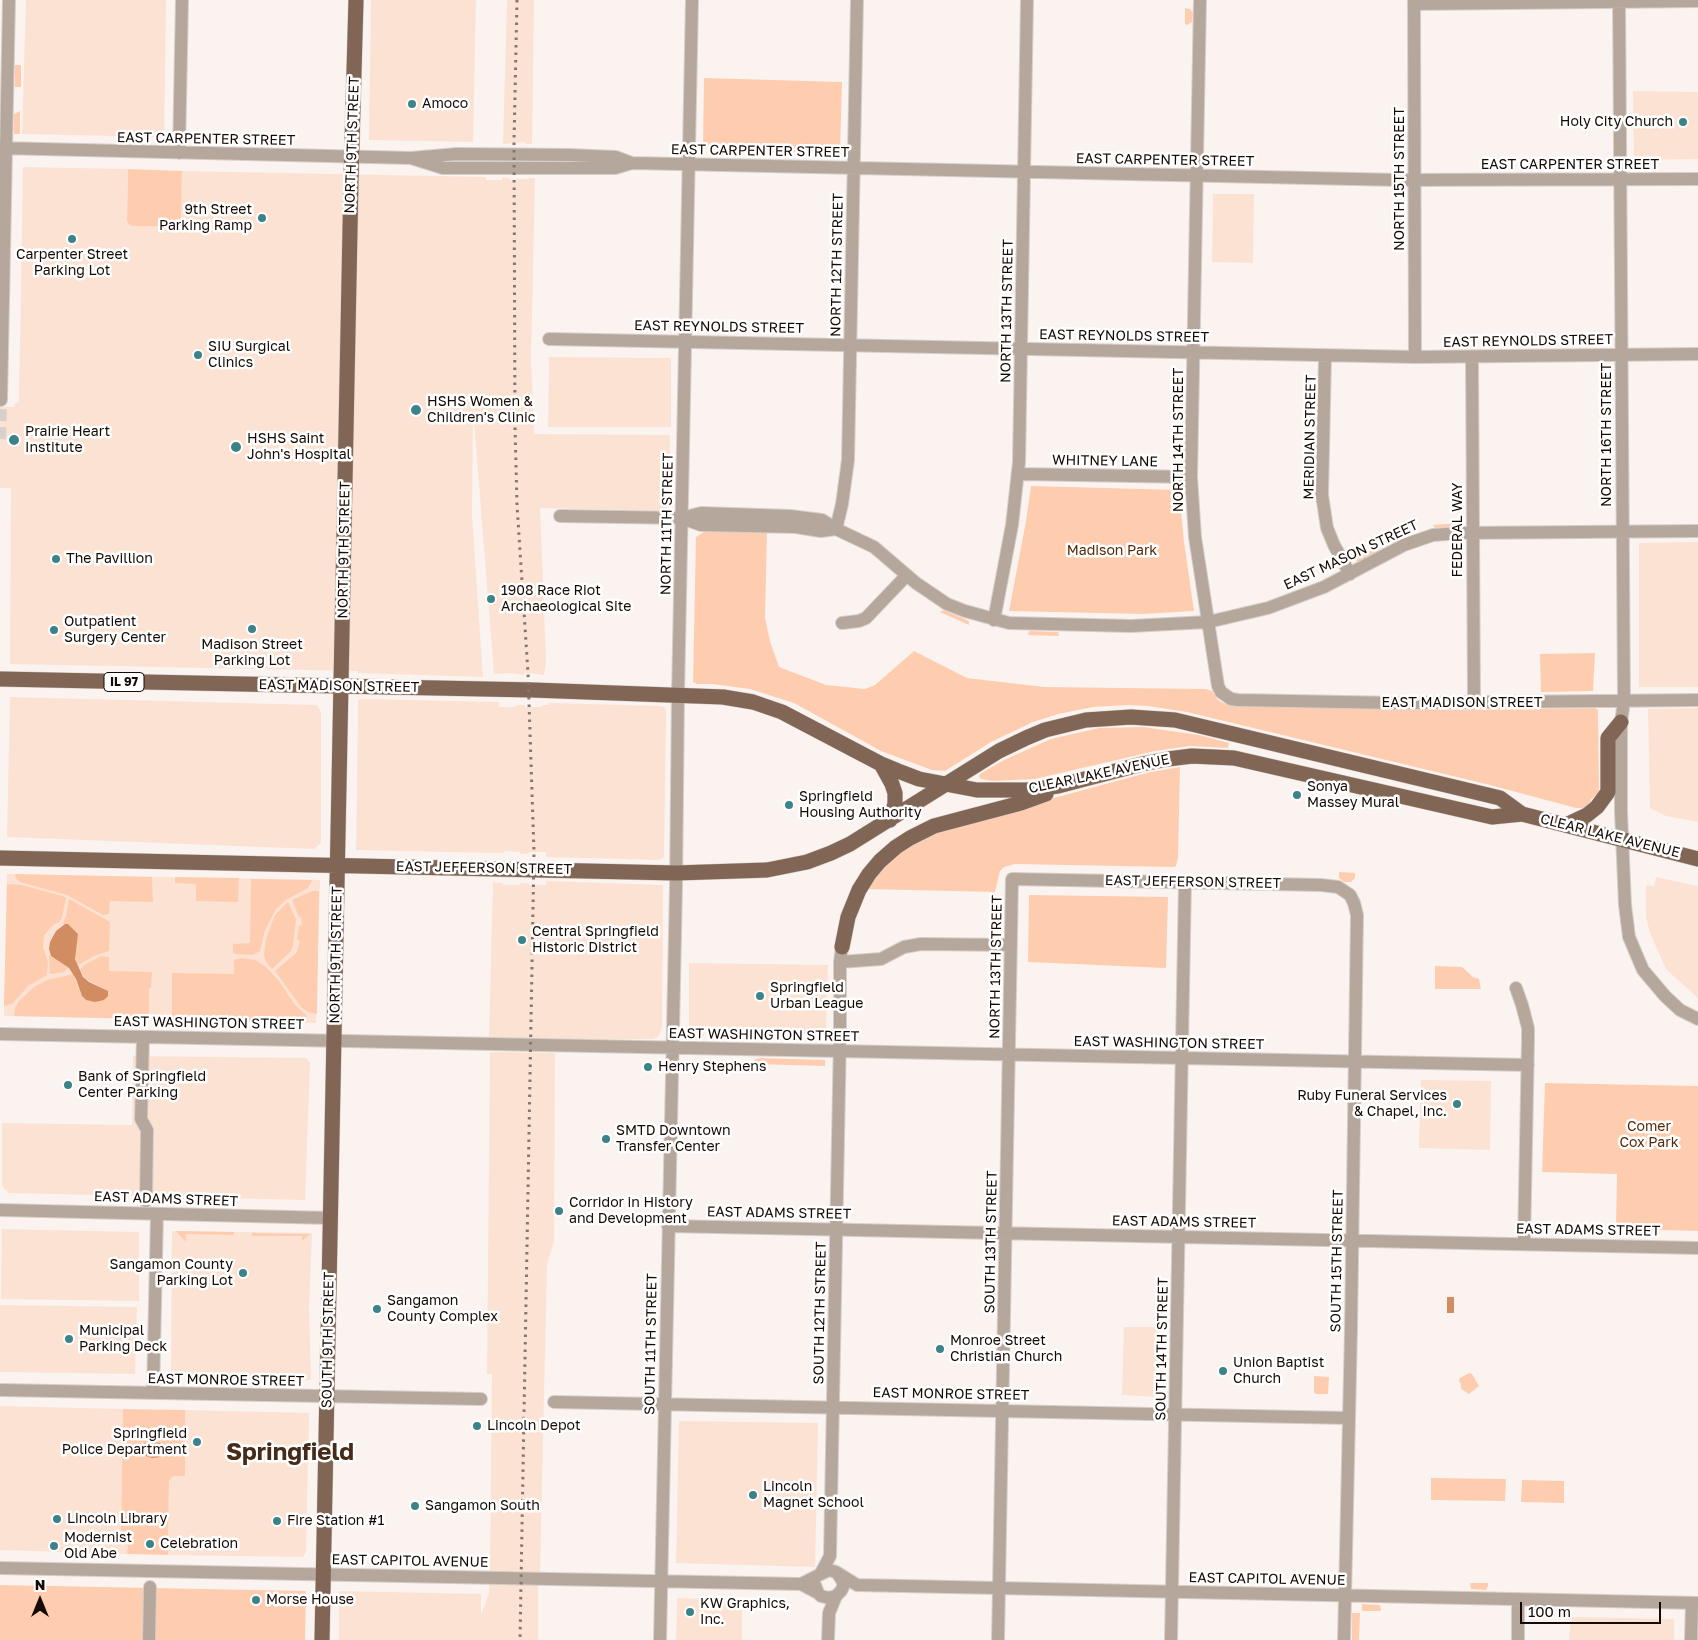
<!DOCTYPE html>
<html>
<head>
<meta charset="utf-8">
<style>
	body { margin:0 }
	#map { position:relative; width:1698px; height:1640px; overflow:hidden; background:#fbf3ef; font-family:"Golos Text",sans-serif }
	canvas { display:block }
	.north { position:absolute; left:15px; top:1575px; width:50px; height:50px; -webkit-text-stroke:4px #fff; paint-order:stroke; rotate:0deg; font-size:14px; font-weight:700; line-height:20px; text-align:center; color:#150a04 }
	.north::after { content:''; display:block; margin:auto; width:18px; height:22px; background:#150a04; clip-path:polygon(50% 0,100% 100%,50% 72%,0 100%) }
	.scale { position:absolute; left:1520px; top:1602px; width:141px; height:22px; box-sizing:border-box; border:2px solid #150a04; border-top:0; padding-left:6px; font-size:15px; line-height:18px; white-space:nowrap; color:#150a04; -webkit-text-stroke:4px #fff; paint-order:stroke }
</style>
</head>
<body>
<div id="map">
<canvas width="1698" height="1640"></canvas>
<div class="north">N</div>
<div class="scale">100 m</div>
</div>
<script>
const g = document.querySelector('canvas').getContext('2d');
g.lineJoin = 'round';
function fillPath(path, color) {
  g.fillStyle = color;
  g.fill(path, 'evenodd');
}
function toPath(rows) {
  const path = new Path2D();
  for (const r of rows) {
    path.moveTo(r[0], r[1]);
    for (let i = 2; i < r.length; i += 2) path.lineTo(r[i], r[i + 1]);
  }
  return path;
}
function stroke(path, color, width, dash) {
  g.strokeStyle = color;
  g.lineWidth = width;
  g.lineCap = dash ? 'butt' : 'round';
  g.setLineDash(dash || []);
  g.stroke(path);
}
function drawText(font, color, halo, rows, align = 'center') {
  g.font = font + ' "Golos Text",sans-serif';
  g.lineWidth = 5;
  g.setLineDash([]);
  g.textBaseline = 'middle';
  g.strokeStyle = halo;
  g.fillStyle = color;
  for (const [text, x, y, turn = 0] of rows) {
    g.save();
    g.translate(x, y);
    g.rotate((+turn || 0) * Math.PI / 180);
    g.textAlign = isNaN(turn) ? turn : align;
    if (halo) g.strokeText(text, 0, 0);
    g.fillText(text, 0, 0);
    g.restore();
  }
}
fillPath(toPath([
	[26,0,166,0,164,137,22,134],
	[371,0,476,0,473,142,369,140],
	[507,0,534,0,532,144,526,144,525,142,503,144],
	[1633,91,1698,92,1698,159,1634,160],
	[23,167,128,169,127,221,133,226,175,227,181,222,182,171,486,177,486,180,502,180,502,177,509,178,510,180,535,178,531,358,534,434,670,435,669,511,540,508,546,660,544,675,528,673,524,673,524,675,510,673,494,674,473,408,472,515,483,677,358,673,358,671,10,664,11,488,0,488,0,407,14,407,15,403,19,402],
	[1213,194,1254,194,1253,263,1212,262],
	[549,357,671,358,671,427,548,427],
	[1698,542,1698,687,1639,687,1639,543],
	[10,697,317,705,321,712,321,843,314,849,7,837],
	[363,699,499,702,499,707,516,707,517,705,525,705,525,707,542,707,543,705,549,705,549,703,661,706,666,708,666,713,664,857,659,860,546,857,546,852,529,852,529,854,521,854,520,852,504,851,503,853,497,853,356,850,358,708,358,700],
	[1698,708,1698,822,1666,816,1650,808,1648,709],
	[7,874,320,880,316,1023,4,1016],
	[1656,877,1698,886,1698,998,1666,969,1650,933,1646,917,1646,885,1654,886],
	[546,881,663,885,662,1027,658,1037,653,1039,594,1039,489,1038,493,882,503,883,503,885,520,885,520,883,529,883,529,885,546,885],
	[689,963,828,965,826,1034,689,1032],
	[490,1052,555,1053,554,1241,547,1265,540,1572,490,1571,492,1374,487,1374],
	[133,1056,307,1058,310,1063,305,1200,9,1193,2,1186,2,1123,132,1125],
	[1421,1080,1491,1081,1490,1150,1419,1148],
	[2,1229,139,1232,139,1301,1,1299],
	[172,1231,312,1233,309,1307,311,1380,275,1381,259,1378,171,1377],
	[0,1305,137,1307,135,1374,0,1372],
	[1124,1327,1160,1327,1159,1397,1122,1395],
	[0,1406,123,1409,121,1529,128,1544,127,1554,0,1550],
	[185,1410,309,1413,306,1552,303,1557,168,1555,169,1481,173,1476,185,1476],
	[679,1421,818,1423,815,1567,676,1563],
	[489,1584,538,1585,538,1640,339,1640,339,1591,481,1594,481,1615,489,1593],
	[677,1598,742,1600,742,1640,676,1640],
	[1571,1617,1674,1619,1674,1640,1569,1640]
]), '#fce2d2');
fillPath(toPath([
	[1185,8,1190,9,1193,13,1192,22,1187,25,1185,24],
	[15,65,21,65,21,87,15,87],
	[704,78,842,82,840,153,725,151,703,148],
	[20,111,20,134,14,134,14,114],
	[128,169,182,171,181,222,179,225,175,227,133,226,129,224,127,221],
	[1031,486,1179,490,1184,542,1194,611,1143,614,1009,611,1026,521],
	[1460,523,1460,526,1435,528,1433,525],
	[707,530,767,530,765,618,770,641,779,667,826,685,865,689,875,685,914,651,967,678,1044,687,1206,689,1212,691,1218,700,1223,703,1235,706,1459,710,1595,708,1598,710,1599,793,1590,800,1593,803,1583,808,1576,808,1490,785,1187,712,1148,706,1128,705,1093,707,1058,714,1033,722,991,742,945,771,932,770,881,751,794,703,750,689,712,684,697,684,693,682,696,537],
	[1379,546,1379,551,1360,561,1352,561],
	[944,610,969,621,969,625,940,612],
	[1029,631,1058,632,1059,636,1028,635],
	[1595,653,1593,691,1541,692,1540,654],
	[1143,727,1199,735,1229,743,1228,748,1190,746,1155,751,1035,779,993,781,981,779,979,777,980,774,1004,760,1051,739,1099,728],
	[1180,767,1178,858,1176,866,1174,867,1015,864,1004,867,1000,871,995,892,865,889,877,873,918,839,962,823,1124,779,1151,772],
	[1339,872,1355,873,1355,878,1351,882,1344,882,1339,878],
	[15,874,152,877,153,902,110,901,109,914,103,915,67,895,20,882,16,878],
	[175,877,239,878,238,902,196,901,196,884,175,883],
	[251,879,312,880,308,888,286,900,276,909,265,930,260,951,253,955,236,954,233,953,233,944,250,943],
	[7,884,22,885,66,897,62,918,58,923,56,923,51,927,44,936,43,947,48,961,47,975,28,986,12,1004,4,1006],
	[312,891,319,891,317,1014,308,1012,301,1007,275,971,295,954,296,954,300,941,297,940,299,926,302,925,301,917,299,917,292,900],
	[1029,895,1168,897,1166,968,1028,962],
	[69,899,110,922,109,951,94,956,80,964,77,964,75,955,78,934,68,924,62,924,66,916],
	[288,902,296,919,293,945,291,951,272,969,266,962,264,955,266,939,275,915],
	[49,955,68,968,64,972,50,974],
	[101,956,109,957,109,971,152,972,151,988,149,988,149,1019,14,1016,15,1007,19,1001,34,987,47,980,73,974,82,996,86,1000,99,1001,105,999,108,991,86,979,80,970,84,965],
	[241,958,255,960,266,967,279,981,295,1005,306,1015,307,1023,172,1020,172,973,234,974,234,960],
	[1435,966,1462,967,1473,977,1479,979,1481,989,1435,989],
	[687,1034,704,1034,702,1040,689,1039,687,1037],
	[759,1058,825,1060,825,1066,753,1064,754,1060],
	[1545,1083,1698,1086,1698,1231,1616,1229,1617,1174,1542,1172],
	[176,1231,234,1232,234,1235,186,1234,186,1242],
	[252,1233,310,1234,302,1241,302,1236,252,1236],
	[1469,1373,1472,1374,1479,1386,1469,1394,1461,1389,1461,1385,1459,1380,1460,1378],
	[1314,1376,1329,1377,1328,1394,1316,1394,1314,1392],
	[123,1409,185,1410,185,1476,173,1476,169,1481,168,1555,127,1554,128,1544,121,1529],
	[1431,1478,1506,1479,1505,1501,1431,1500],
	[1522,1480,1564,1481,1564,1503,1521,1502],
	[1470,1583,1488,1583,1488,1586,1486,1590,1471,1589],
	[0,1585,306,1591,305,1640,0,1640],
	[1362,1604,1380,1605,1381,1611,1362,1611],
	[1352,1613,1360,1613,1359,1640,1352,1640]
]), '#fecdb0');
fillPath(toPath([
	[65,924,68,924,78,934,75,959,83,977,89,982,108,991,108,996,104,1000,95,1002,86,1000,82,996,76,979,69,968,51,956,49,949,50,942,56,931],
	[1447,1297,1454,1297,1454,1313,1447,1313],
	[152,1442,160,1443,162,1445,160,1457,152,1458,143,1455,144,1443]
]), '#d18d61');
stroke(toPath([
	[0,439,1,400]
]), '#d8d0cc', 12, [12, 6]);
const minor = toPath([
	[1200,0,1191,477,1195,537,1218,686,1221,692,1231,699,1238,700,1396,703,1698,700],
	[1414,0,1415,357],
	[1619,0,1624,701,1621,722,1621,812,1625,905,1629,937,1643,970,1665,996,1680,1010,1698,1019],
	[1414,4,1698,1],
	[0,148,411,158,457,154,569,155,616,157,632,163],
	[179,153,182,0],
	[411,158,443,168,615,168,632,163,1399,180,1698,179],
	[549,339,1415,357,1698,354],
	[1325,356,1322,495,1327,528,1334,545,1350,574],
	[1472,357,1474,703],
	[1,400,9,0],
	[1019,474,1191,477],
	[560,516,682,518,701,525,796,527,821,531,836,529],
	[682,518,701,513,790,516,822,520,836,529,874,547,916,583,947,604,965,611,1009,623,1131,626,1208,622,1268,608,1324,587,1404,545,1433,535,1461,533,1698,531],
	[836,529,842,504,848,460,857,0],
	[994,620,1012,525,1019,462,1027,0],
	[842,623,859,621,866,618,907,575],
	[840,962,881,959,904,947,921,944,1011,945],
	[1516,988,1522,1005,1528,1028,1528,1041,1524,1244],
	[0,1034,1528,1065],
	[143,1037,141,1119,147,1130,146,1201],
	[0,1210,331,1218],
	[668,1226,1698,1248],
	[0,1390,481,1399],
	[153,1393,157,1214],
	[554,1402,1348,1418],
	[0,1568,801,1584,818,1593],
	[821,1573,830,1556,840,1035,840,962,842,947],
	[801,1584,829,1570,836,1572,857,1585,1698,1603],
	[815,1585,818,1593,821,1596,829,1598,836,1596,841,1591,843,1587,843,1582,838,1574],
	[149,1640,150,1587],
	[660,1640,676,887,678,695,692,0],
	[828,1640,829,1613,836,1596],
	[998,1640,1012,879,1321,885,1338,887,1350,895,1354,903,1357,915,1351,1329,1344,1640],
	[1171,1640,1185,882],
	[1518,1640,1518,1599],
	[1691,1640,1692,1603]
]);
const major = toPath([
	[0,679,533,690,723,697,753,702,782,712,881,764,898,771,919,779,977,790,1028,790,1058,786,1142,764,1168,759,1192,756,1234,758,1492,817,1522,814,1698,859],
	[881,764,892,784,895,793,895,804,890,820],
	[1566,825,1587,815,1597,807,1608,792,1608,738,1621,722],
	[0,858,676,873,767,870,807,862,831,853,850,844,999,751,1026,738,1045,730,1086,720,1131,717,1175,720,1500,798,1522,814],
	[842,947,848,917,859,890,869,874,880,861,896,847,910,838,934,826,1021,803,1046,794],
	[322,1640,351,179,356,0]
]);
stroke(minor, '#d6cec9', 14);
stroke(major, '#d6cec9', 16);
stroke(minor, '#b6a79d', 12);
stroke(major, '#816656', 15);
stroke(toPath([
	[517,0,514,142,515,427,517,505,528,673,534,852,520,1640]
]), '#817873', 3, [2.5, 5]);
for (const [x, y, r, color] of [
	[412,104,5,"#3b8389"],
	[1683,122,5,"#3b8389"],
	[262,218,5,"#3b8389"],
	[72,239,5,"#3b8389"],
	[198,355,5,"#3b8389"],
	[416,410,6,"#3b8389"],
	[14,440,6,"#3b8389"],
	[236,447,6,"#3b8389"],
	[56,559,5,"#3b8389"],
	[491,599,5,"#3b8389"],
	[252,629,5,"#3b8389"],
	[54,630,5,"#3b8389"],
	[1297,795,5,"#3b8389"],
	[789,805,5,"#3b8389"],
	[522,940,5,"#3b8389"],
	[760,996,5,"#3b8389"],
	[648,1067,5,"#3b8389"],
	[68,1085,5,"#3b8389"],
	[1457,1104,5,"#3b8389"],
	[606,1139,5,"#3b8389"],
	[559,1211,5,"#3b8389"],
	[243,1273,5,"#3b8389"],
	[377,1309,5,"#3b8389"],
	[69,1339,5,"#3b8389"],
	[940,1349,5,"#3b8389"],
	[1223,1371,5,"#3b8389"],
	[477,1426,5,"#3b8389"],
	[197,1442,5,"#3b8389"],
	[753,1495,5,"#3b8389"],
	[415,1506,5,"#3b8389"],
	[57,1519,5,"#3b8389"],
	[277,1521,5,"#3b8389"],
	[150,1544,5,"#3b8389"],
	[54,1546,5,"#3b8389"],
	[256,1600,5,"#3b8389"],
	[690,1612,5,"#3b8389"]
]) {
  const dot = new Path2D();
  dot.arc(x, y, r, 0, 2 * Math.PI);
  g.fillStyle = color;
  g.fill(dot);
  stroke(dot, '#fff', 2);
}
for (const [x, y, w] of [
	[124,682,40]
]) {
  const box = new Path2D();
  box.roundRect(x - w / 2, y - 9.5, w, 19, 4);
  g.fillStyle = '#fff';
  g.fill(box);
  stroke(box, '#150a04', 1);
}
drawText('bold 12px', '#150a04', null, [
	["IL 97",124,682]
]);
drawText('14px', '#150a04', '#fff', [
	["Amoco",422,104],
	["Holy City Church",1673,122,"right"],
	["9th Street",252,210,"right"],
	["Parking Ramp",252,226,"right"],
	["Carpenter Street",72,255,"center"],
	["Parking Lot",72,271,"center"],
	["SIU Surgical",208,347],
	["Clinics",208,363],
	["HSHS Women &",427,402],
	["Children's Clinic",427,418],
	["Prairie Heart",25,432],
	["Institute",25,448],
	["HSHS Saint",247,439],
	["John's Hospital",247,455],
	["The Pavillion",66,559],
	["1908 Race Riot",501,591],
	["Archaeological Site",501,607],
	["Outpatient",64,622],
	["Surgery Center",64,638],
	["Madison Street",252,645,"center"],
	["Parking Lot",252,661,"center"],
	["Sonya",1307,787],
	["Massey Mural",1307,803],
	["Springfield",799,797],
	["Housing Authority",799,813],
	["Central Springfield",532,932],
	["Historic District",532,948],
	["Springfield",770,988],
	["Urban League",770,1004],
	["Henry Stephens",658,1067],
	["Bank of Springfield",78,1077],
	["Center Parking",78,1093],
	["Ruby Funeral Services",1447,1096,"right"],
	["& Chapel, Inc.",1447,1112,"right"],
	["SMTD Downtown",616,1131],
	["Transfer Center",616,1147],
	["Corridor in History",569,1203],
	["and Development",569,1219],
	["Sangamon County",233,1265,"right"],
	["Parking Lot",233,1281,"right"],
	["Sangamon",387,1301],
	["County Complex",387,1317],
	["Municipal",79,1331],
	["Parking Deck",79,1347],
	["Monroe Street",950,1341],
	["Christian Church",950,1357],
	["Union Baptist",1233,1363],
	["Church",1233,1379],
	["Lincoln Depot",487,1426],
	["Springfield",187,1434,"right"],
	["Police Department",187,1450,"right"],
	["Lincoln",763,1487],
	["Magnet School",763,1503],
	["Sangamon South",425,1506],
	["Lincoln Library",67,1519],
	["Fire Station #1",287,1521],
	["Modernist",64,1538],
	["Old Abe",64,1554],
	["Celebration",160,1544],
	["Morse House",266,1600],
	["KW Graphics,",700,1604],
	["Inc.",700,1620]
], 'left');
drawText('14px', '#150a04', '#fff', [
	["EAST CARPENTER STREET",206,139,1],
	["NORTH 9TH STREET",352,145,-88],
	["EAST CARPENTER STREET",760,151,1],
	["EAST CARPENTER STREET",1165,160,1],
	["EAST CARPENTER STREET",1570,165],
	["NORTH 15TH STREET",1400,179,-90],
	["NORTH 12TH STREET",837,265,-89],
	["NORTH 13TH STREET",1007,311,-89],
	["EAST REYNOLDS STREET",719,327,1],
	["EAST REYNOLDS STREET",1124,336,1],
	["EAST REYNOLDS STREET",1528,341,-1],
	["NORTH 16TH STREET",1607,435,-90],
	["MERIDIAN STREET",1310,437,-89],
	["NORTH 14TH STREET",1179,440,-90],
	["WHITNEY LANE",1105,461,1],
	["NORTH 11TH STREET",667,524,-89],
	["FEDERAL WAY",1458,530,-90],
	["NORTH 9TH STREET",344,550,-89],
	["EAST MASON STREET",1351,555,-25],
	["EAST MADISON STREET",339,686,1],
	["EAST MADISON STREET",1462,703],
	["CLEAR LAKE AVENUE",1099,774,-12],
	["CLEAR LAKE AVENUE",1610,836,14],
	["EAST JEFFERSON STREET",484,868,1],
	["EAST JEFFERSON STREET",1193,882,1],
	["NORTH 9TH STREET",336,955,-89],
	["NORTH 13TH STREET",996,967,-89],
	["EAST WASHINGTON STREET",209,1023,1],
	["EAST WASHINGTON STREET",764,1035,1],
	["EAST WASHINGTON STREET",1169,1043,1],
	["EAST ADAMS STREET",166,1199,2],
	["EAST ADAMS STREET",779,1213,1],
	["EAST ADAMS STREET",1184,1222,1],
	["EAST ADAMS STREET",1588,1230,1],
	["SOUTH 13TH STREET",991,1242,-89],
	["SOUTH 15TH STREET",1337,1261,-89],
	["SOUTH 12TH STREET",820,1313,-89],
	["SOUTH 9TH STREET",328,1340,-89],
	["SOUTH 11TH STREET",651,1344,-89],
	["SOUTH 14TH STREET",1162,1349,-89],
	["EAST MONROE STREET",226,1380,1],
	["EAST MONROE STREET",951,1394,1],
	["EAST CAPITOL AVENUE",410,1561,1],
	["EAST CAPITOL AVENUE",1267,1579,1]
]);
drawText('14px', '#572a07', '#fff', [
	["Madison Park",1112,551],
	["Comer",1649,1127],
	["Cox Park",1649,1143]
]);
drawText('bold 24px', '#462b19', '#fff', [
	["Springfield",290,1452]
]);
</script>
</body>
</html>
